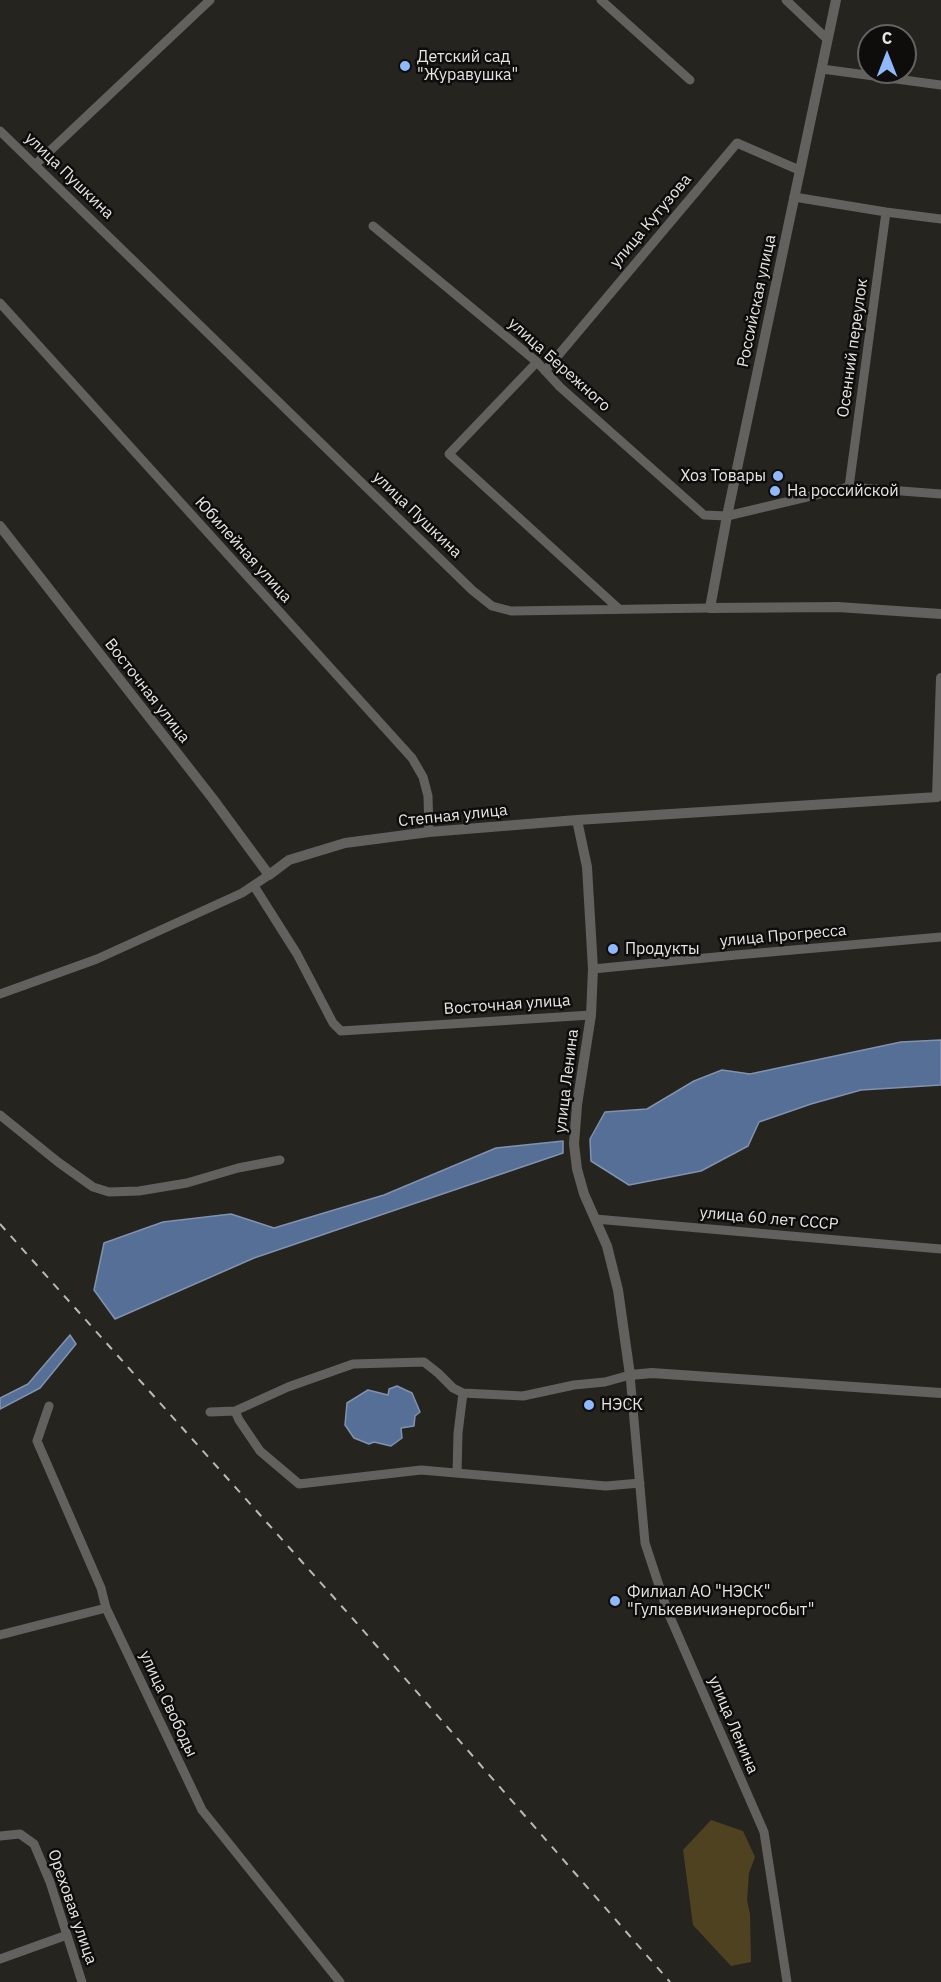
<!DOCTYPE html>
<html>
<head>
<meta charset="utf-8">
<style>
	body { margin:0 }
	#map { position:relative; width:941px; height:1982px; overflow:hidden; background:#26241f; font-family:"IBM Plex Sans",sans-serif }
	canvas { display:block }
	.north { position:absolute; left:857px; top:24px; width:60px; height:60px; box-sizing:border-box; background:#0e0d0b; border:2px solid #656361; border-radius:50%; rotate:0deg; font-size:16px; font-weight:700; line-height:24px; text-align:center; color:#e7e5e2 }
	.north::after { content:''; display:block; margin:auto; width:21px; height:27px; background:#8fb8fd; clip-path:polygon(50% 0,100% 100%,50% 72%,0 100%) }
</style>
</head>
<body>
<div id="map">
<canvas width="941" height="1982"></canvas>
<div class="north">С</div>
</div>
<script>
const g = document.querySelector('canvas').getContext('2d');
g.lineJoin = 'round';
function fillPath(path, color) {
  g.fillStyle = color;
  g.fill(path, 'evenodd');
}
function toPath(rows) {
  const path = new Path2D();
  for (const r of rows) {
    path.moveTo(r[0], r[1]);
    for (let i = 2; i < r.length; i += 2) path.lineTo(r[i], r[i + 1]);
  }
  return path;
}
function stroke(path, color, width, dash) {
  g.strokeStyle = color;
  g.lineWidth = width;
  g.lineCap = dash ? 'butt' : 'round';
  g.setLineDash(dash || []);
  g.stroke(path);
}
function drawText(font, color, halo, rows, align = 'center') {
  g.font = font + ' "IBM Plex Sans",sans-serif';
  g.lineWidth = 5;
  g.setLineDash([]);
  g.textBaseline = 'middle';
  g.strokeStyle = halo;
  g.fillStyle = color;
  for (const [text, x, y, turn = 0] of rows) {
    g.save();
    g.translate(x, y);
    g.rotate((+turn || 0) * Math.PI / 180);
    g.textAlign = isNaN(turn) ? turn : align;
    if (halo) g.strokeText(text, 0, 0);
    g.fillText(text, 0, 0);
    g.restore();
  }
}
fillPath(toPath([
	[711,1820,743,1831,755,1857,749,1873,747,1900,750,1914,751,1962,731,1966,693,1925,683,1850]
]), '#4f4221');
const water = toPath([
	[941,1040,941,1085,861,1090,811,1104,759,1122,748,1146,701,1171,629,1185,591,1161,590,1139,605,1112,647,1109,694,1081,722,1070,750,1074,901,1042,941,1040],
	[563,1141,563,1153,254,1258,115,1319,94,1290,104,1243,163,1222,231,1214,274,1228,384,1195,496,1148,563,1141],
	[70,1335,76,1344,40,1388,0,1409,0,1398,28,1384,70,1335],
	[397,1386,412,1393,420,1412,415,1416,414,1426,401,1428,402,1438,391,1446,374,1442,369,1444,354,1438,345,1425,347,1403,368,1390,388,1395,389,1389,397,1386]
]);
fillPath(water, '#566f97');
stroke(water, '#8292ae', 1.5);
stroke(toPath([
	[601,0,690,80],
	[786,0,827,39],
	[822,69,941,85],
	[0,131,472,590,492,606,511,611,710,608],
	[36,164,210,0],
	[794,197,886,212,941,219],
	[373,226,537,362,560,387,704,515,727,516,849,487,941,494],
	[0,303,412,758,423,777,428,796,429,832],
	[537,362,449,454,619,609],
	[545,371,737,143,799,170],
	[849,487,886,212],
	[254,886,297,954,333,1023,341,1031,591,1015],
	[593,969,736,955,941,937],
	[0,994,97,959,242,893,269,875],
	[0,1115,58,1162,93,1187,109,1192,139,1191,187,1183,238,1168,280,1160],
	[595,1219,941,1249],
	[49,1406,37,1441,101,1588,106,1608,202,1810,340,1982],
	[235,1411,239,1420,260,1451,299,1484,421,1470,606,1486,640,1483],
	[210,1412,235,1411,288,1387,353,1364,424,1362,438,1373,453,1388,463,1393,523,1396,574,1385,605,1382,630,1375,645,1543,667,1610,764,1832,787,1982],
	[457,1473,458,1433,463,1393],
	[0,1635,106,1608],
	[0,1836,20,1834,34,1844,50,1882,82,1982],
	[0,1959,67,1935]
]), '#62615e', 9);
stroke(toPath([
	[836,0,727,516,710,608,838,607,941,614],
	[0,526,213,799,269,875,289,860,345,843,429,832,577,820,937,797,941,678],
	[577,820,587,867,593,969,591,1015,577,1105,574,1144,577,1169,584,1194,607,1246,618,1290,630,1375,652,1373,941,1393]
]), '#62615e', 10);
stroke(toPath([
	[0,1224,354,1620,670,1982]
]), '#bab8b4', 2, [8, 8]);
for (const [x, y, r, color] of [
	[405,66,6,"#8fb8fd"],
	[778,476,6,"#8fb8fd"],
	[775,491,6,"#8fb8fd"],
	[613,949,6,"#8fb8fd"],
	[589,1405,6,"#8fb8fd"],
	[615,1601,6,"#8fb8fd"]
]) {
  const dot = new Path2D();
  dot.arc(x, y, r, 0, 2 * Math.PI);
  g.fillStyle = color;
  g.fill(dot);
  stroke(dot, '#0e0d0b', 2);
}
drawText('16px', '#e7e5e2', '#0e0d0b', [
	["Детский сад",417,57],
	["\"Журавушка\"",417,75],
	["Хоз Товары",766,476,"right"],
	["На российской",787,491],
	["Продукты",625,949],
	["НЭСК",601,1405],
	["Филиал АО \"НЭСК\"",627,1592],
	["\"Гулькевичиэнергосбыт\"",627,1610]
], 'left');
drawText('16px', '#e7e5e2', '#0e0d0b', [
	["улица Пушкина",69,176,44],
	["улица Кутузова",651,221,-50],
	["Российская улица",757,301,-78],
	["Осенний переулок",853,348,-82],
	["улица Бережного",559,365,42],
	["улица Пушкина",417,515,44],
	["Юбилейная улица",243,550,48],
	["Восточная улица",147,691,52],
	["Степная улица",453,816,-6],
	["улица Прогресса",783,936,-5],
	["Восточная улица",507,1005,-4],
	["улица Ленина",567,1081,-83],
	["улица 60 лет СССР",769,1219,5],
	["улица Свободы",168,1704,65],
	["улица Ленина",733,1725,67],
	["Ореховая улица",72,1907,71]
]);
</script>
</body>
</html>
